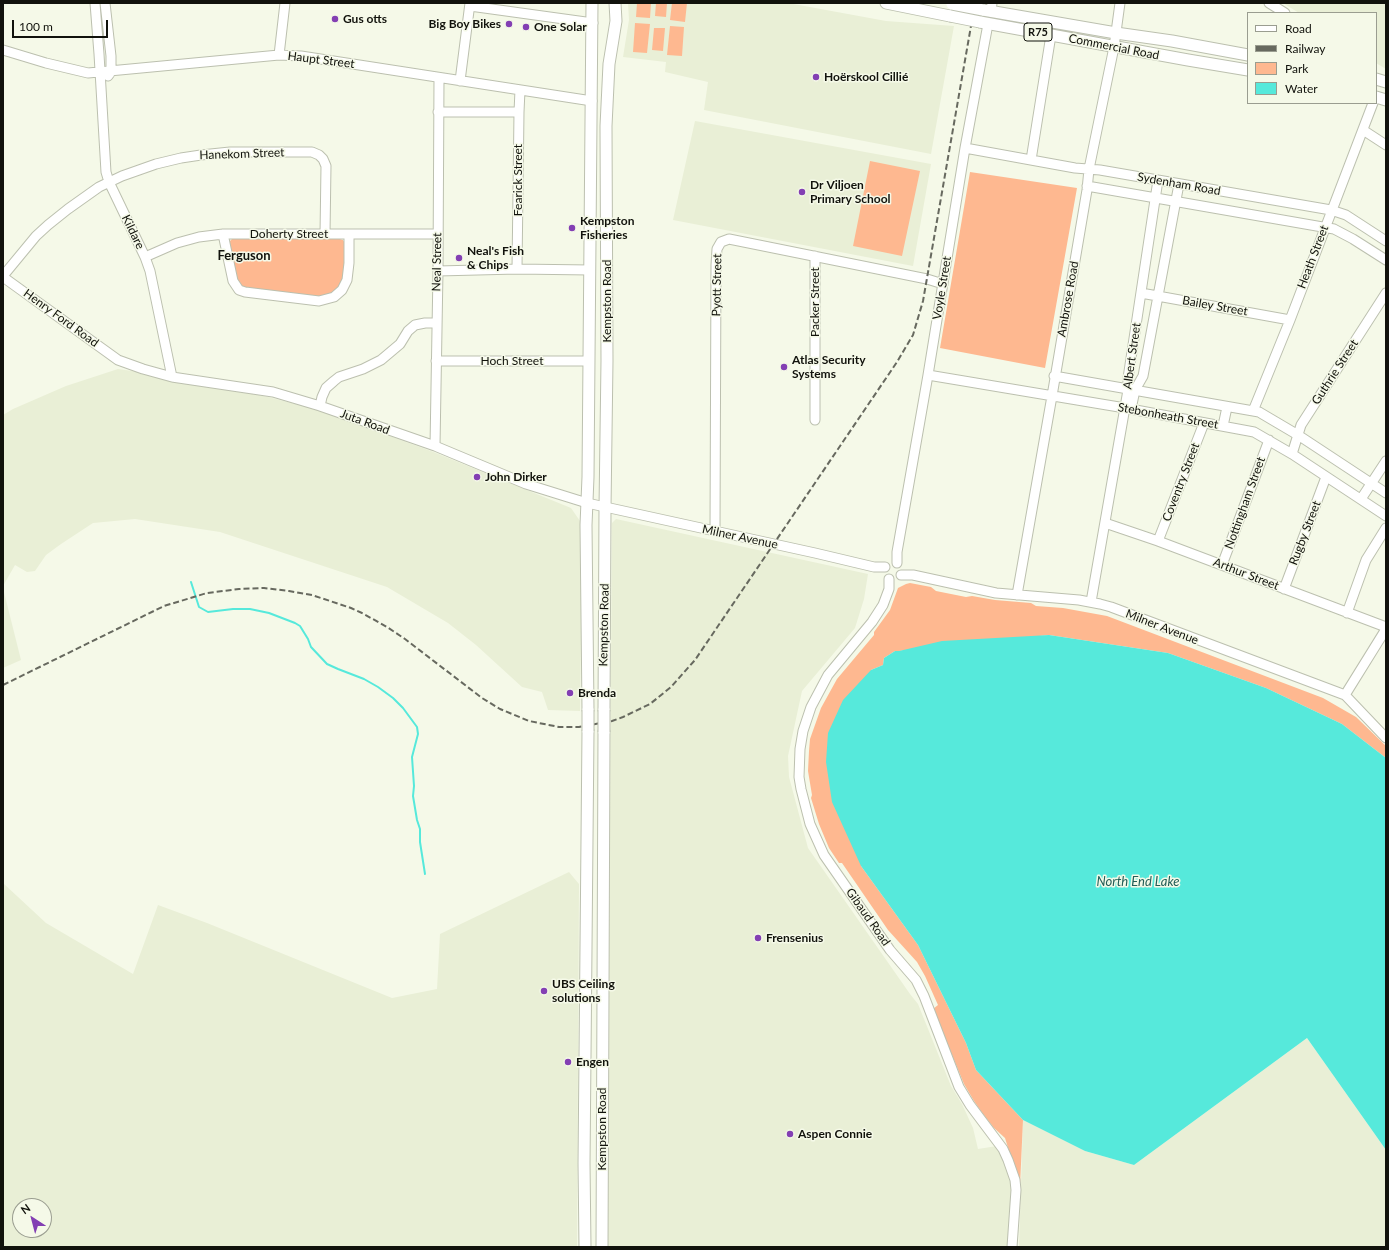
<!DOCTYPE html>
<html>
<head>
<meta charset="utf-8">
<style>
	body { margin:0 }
	#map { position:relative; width:1389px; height:1250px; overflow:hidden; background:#f5f9e8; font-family:Lato,sans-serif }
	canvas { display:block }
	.frame { position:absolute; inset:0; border:4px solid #11120c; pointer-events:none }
	.legend { position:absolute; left:1247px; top:12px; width:130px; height:92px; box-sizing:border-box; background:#f5f9e8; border:1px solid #9a9d90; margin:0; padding:5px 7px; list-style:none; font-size:12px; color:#11120c }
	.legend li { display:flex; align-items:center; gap:8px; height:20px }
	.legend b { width:20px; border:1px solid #9a9d90 }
	.north { position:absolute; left:12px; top:1198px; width:40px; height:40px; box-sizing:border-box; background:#f5f9e8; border:1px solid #9a9d90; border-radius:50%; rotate:324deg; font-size:11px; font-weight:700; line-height:16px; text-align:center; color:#11120c }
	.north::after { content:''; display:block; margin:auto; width:14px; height:18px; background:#833fb3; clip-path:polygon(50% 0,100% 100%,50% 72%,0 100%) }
	.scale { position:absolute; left:12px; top:20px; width:96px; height:18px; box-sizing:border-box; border:2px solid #11120c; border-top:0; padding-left:5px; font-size:12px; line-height:14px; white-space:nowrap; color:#11120c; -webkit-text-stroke:3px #f5f9e8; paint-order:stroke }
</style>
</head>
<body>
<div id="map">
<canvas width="1389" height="1250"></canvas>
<div class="frame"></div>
<ul class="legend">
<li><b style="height:5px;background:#fff"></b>Road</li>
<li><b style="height:5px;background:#67695f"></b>Railway</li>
<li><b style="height:11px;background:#feb890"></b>Park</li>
<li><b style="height:11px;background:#56e9db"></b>Water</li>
</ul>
<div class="north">N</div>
<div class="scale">100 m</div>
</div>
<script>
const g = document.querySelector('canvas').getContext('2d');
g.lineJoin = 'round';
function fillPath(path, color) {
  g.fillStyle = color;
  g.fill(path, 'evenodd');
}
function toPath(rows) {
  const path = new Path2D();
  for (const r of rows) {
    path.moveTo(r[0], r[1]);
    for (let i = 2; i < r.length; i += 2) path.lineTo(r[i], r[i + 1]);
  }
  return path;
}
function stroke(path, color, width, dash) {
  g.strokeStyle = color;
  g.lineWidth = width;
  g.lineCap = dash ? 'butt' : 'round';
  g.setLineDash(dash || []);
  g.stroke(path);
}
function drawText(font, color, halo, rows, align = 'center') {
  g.font = font + ' Lato,sans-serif';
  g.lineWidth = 3;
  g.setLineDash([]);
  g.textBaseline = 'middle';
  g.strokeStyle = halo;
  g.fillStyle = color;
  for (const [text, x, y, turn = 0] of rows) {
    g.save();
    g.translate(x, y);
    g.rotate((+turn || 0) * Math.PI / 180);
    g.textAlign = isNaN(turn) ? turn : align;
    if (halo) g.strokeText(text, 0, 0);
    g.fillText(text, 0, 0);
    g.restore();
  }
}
fillPath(toPath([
	[628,3,788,3,886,21,954,26,931,154,704,110,708,82,665,72,666,62,623,57,629,20],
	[1283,3,1386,3,1386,69,1376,63,1376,13,1299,13],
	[695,121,931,164,913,266,673,220],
	[118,369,153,374,268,397,315,409,431,451,571,508,580,521,582,572,580,711,548,710,542,692,522,687,476,645,448,623,387,587,220,532,135,519,93,523,61,544,46,555,35,571,27,572,15,565,3,586,3,415,13,409,66,386],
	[616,519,868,574,864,599,855,628,802,691,788,756,789,777,808,848,910,994,918,1004,951,1086,962,1104,973,1128,978,1149,997,1146,1014,1180,1010,1247,607,1247,612,523],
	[3,588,21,660,3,668],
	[569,872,579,884,577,1247,3,1247,3,883,46,923,133,974,158,905,207,923,392,998,437,989,440,934],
	[20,1206,44,1206,44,1230,20,1230],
	[1307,1038,1386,1150,1386,1247,1019,1247,1023,1120,1085,1151,1134,1165]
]), '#e9efd6');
fillPath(toPath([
	[637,3,651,3,650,18,636,17],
	[656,3,667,3,666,17,655,16],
	[672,3,687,3,685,22,670,20],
	[635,23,650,24,647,53,633,52],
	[670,26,684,27,682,56,667,55],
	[654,28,665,28,663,51,652,50],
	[870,161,920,171,902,256,853,246],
	[970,172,1077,188,1045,368,940,348],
	[233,238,336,238,343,240,346,245,345,275,340,286,332,294,323,297,243,288,237,284,229,244,230,241],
	[910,583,931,587,936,591,966,597,972,596,995,600,1031,603,1036,606,1063,608,1107,616,1323,698,1356,717,1386,746,1386,758,1342,724,1266,688,1168,653,1049,635,899,651,895,651,884,658,883,665,871,670,861,866,918,945,966,1043,976,1070,1023,1120,1020,1186,1005,1138,994,1128,983,1114,974,1101,964,1084,933,1009,938,1005,925,976,917,962,888,930,842,863,839,863,829,848,819,824,811,798,812,795,808,771,809,751,810,739,821,708,837,679,874,635,874,632,890,610,898,588,906,584]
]), '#feb890');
fillPath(toPath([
	[1049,635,1168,653,1266,688,1342,724,1386,758,1386,1150,1307,1038,1134,1165,1085,1151,1023,1120,976,1070,966,1043,918,945,861,866,832,802,826,762,828,733,843,700,871,670,883,665,884,658,895,651,899,651,942,641]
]), '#56e9db');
stroke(toPath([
	[191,582,199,607,208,612,233,609,250,609,269,613,295,623,300,626,308,639,311,647,327,664,338,669,364,679,378,687,393,698,403,708,417,727,418,734,412,757,414,786,413,796,417,820,420,829,420,842,425,874]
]), '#56e9db', 2);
const minor = toPath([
	[95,3,99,54,106,172,109,182,145,257,150,271,172,377],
	[105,3,111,56,111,72,108,76],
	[1269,3,1285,13],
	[470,6,593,23],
	[991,12,992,3],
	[3,50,46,63,88,73,279,55,301,56,592,101],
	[279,55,285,3],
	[460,81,470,3],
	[438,112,519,112],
	[1363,130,1386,145],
	[965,148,1075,168,1100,170,1331,210,1346,215,1386,241],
	[1031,160,1051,35],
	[1087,186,1334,229,1353,239,1386,260],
	[223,234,233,281,239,290,245,292,319,301,334,297,342,290,347,280,349,263,349,235],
	[145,257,177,243,199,237,223,234,437,234],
	[517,269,519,112,520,90],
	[438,271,517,269,590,270],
	[3,276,36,236,48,225,68,209,99,187,122,176,156,164,181,158,201,155,230,152,312,152,319,155,323,159,326,166,325,234],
	[3,277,118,360,143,369,172,377,273,392,320,406,435,446,526,484,587,503,815,553,874,567,885,567],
	[1141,293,1290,320],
	[436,361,588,361],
	[928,375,1125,408,1254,432,1292,454,1386,516],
	[1054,376,1259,412,1298,435,1386,493],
	[320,406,322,397,326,388,334,381,339,377,363,369,381,360,400,344,408,331,415,325,425,323,436,323],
	[1131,409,1135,390,1143,376,1179,184],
	[1253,411,1290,320,1373,103],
	[815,420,815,256],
	[1223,426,1227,407],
	[435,446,438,271,439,78],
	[1292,454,1301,425,1386,293],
	[1361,499,1386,461],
	[1105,523,1158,541,1386,627],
	[715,531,716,265,717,249,721,242,729,239,927,279,943,284],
	[1158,541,1204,423],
	[897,563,897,552,928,375,965,148,988,24],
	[1222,565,1269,440],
	[901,575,913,575,996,593,1079,600,1100,604,1111,607,1345,695,1386,738],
	[889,579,889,589,883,605,872,622,828,675,811,707,803,731,800,749,799,777,801,789,810,824,824,855,890,950,916,980,924,996,959,1087,970,1105,1003,1149,1008,1160,1015,1180,1016,1190,1012,1247],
	[1284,589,1326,477],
	[1017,595,1052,396,1087,190,1089,169,1114,47,1120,3],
	[1091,602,1128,390,1128,378,1158,180],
	[1347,613,1366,560,1386,528],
	[1345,695,1386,629]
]);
const major = toPath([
	[886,3,950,16],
	[983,10,1116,33,1172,41,1248,55],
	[980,22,1188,60,1248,70],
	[1376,79,1386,82],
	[1376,97,1386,100],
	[588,710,586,525,588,477,592,3],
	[604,710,605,508,607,361,606,126,609,64,616,21,615,3],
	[585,1247,584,1163,588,731],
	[602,1247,604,732]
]);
stroke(minor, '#bcc0af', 11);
stroke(major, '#bcc0af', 13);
stroke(minor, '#fff', 9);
stroke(major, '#fff', 11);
stroke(toPath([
	[3,685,164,606,207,593,239,589,264,588,289,591,312,595,351,608,362,613,387,627,405,639,482,698,500,709,529,721,559,727,579,727,612,721,623,717,650,704,671,687,695,660,897,362,913,335,923,301,975,3]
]), '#67695f', 2, [6, 3]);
const majorBridge = toPath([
	[952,4,983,10],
	[950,16,980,22],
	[588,710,588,731],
	[604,710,604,732]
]);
stroke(majorBridge, '#bcc0af', 13, []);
stroke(majorBridge, '#fff', 11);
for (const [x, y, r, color] of [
	[335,19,4,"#833fb3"],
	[509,24,4,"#833fb3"],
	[526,27,4,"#833fb3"],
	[816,77,4,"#833fb3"],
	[802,192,4,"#833fb3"],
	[572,228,4,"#833fb3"],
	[459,258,4,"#833fb3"],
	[784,367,4,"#833fb3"],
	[477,477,4,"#833fb3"],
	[570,693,4,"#833fb3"],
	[758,938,4,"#833fb3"],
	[544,991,4,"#833fb3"],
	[568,1062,4,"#833fb3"],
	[790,1134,4,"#833fb3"]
]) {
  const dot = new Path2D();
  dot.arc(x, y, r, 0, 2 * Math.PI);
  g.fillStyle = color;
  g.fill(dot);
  stroke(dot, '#f5f9e8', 1.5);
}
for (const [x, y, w] of [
	[1038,32,28]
]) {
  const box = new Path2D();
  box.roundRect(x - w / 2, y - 9, w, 18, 3);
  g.fillStyle = '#f5f9e8';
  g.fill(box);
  stroke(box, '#11120c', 1);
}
drawText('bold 11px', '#11120c', null, [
	["R75",1038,32]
]);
drawText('bold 12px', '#11120c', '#f5f9e8', [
	["Gus otts",343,19],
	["Big Boy Bikes",501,24,"right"],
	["One Solar",534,27],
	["Hoërskool Cillié",824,77],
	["Dr Viljoen",810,185],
	["Primary School",810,199],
	["Kempston",580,221],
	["Fisheries",580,235],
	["Neal's Fish",467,251],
	["& Chips",467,265],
	["Atlas Security",792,360],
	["Systems",792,374],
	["John Dirker",485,477],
	["Brenda",578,693],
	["Frensenius",766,938],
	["UBS Ceiling",552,984],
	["solutions",552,998],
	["Engen",576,1062],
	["Aspen Connie",798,1134]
], 'left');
drawText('12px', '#11120c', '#f5f9e8', [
	["Commercial Road",1114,47,11],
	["Haupt Street",321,60,7],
	["Hanekom Street",242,154,-2],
	["Fearick Street",518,180,-90],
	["Sydenham Road",1179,184,10],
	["Kildare",133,232,64],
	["Doherty Street",289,234],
	["Heath Street",1313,257,-69],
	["Neal Street",437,262,-89],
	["Pyott Street",717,285,-89],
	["Voyle Street",942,288,-81],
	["Ambrose Road",1068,299,-80],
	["Kempston Road",607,301,-90],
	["Packer Street",815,302,-90],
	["Bailey Street",1215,306,10],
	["Henry Ford Road",61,318,36],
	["Albert Street",1132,356,-82],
	["Hoch Street",512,361],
	["Guthrie Street",1335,372,-57],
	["Stebonheath Street",1168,416,10],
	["Juta Road",365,422,20],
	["Coventry Street",1181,482,-69],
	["Nottingham Street",1245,503,-70],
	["Rugby Street",1305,533,-69],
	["Milner Avenue",740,537,12],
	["Arthur Street",1246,574,21],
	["Kempston Road",604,625,-89],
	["Milner Avenue",1162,627,21],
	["Gibaud Road",868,917,55],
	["Kempston Road",602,1129,-90]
]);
drawText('bold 13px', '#11120c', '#f5f9e8', [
	["Ferguson",244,256]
]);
drawText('italic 13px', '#225e58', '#f5f9e8', [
	["North End Lake",1138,882]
]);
</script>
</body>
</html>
